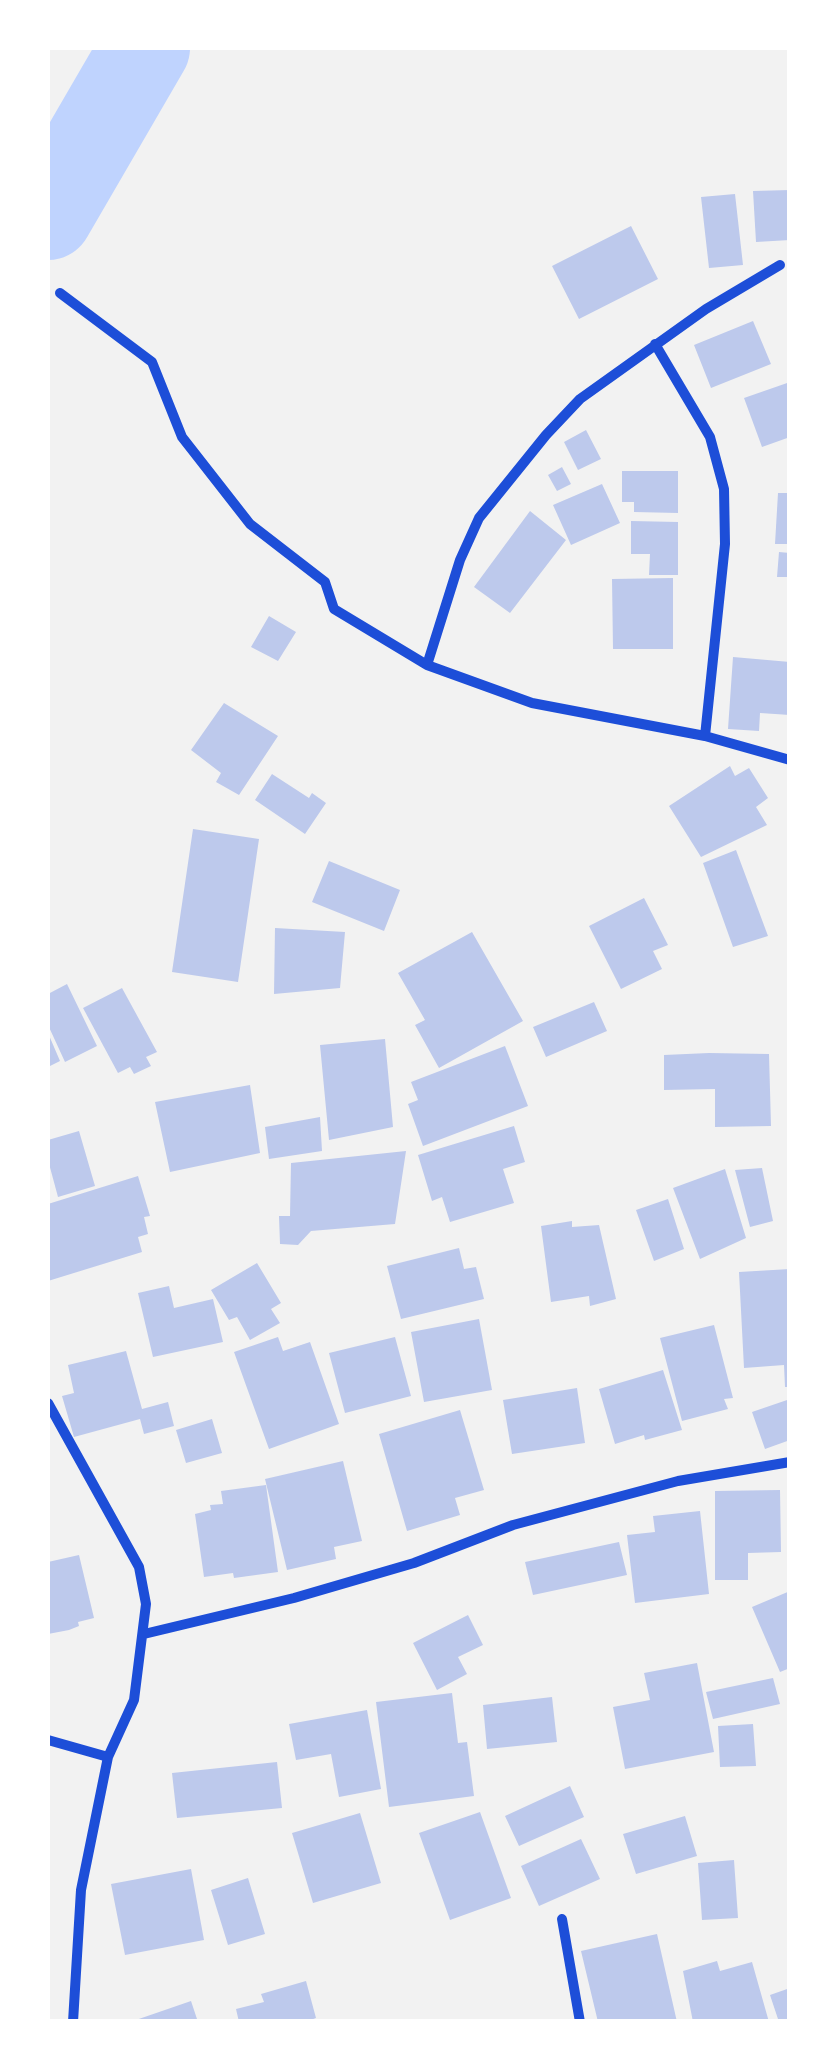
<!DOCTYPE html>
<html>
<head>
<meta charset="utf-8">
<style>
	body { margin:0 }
	#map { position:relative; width:837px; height:2069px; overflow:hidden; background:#f2f2f2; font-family:"Exo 2",sans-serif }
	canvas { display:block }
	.frame { position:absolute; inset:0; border:50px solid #fff; pointer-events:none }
</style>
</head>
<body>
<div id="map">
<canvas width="837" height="2069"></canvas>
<div class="frame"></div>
</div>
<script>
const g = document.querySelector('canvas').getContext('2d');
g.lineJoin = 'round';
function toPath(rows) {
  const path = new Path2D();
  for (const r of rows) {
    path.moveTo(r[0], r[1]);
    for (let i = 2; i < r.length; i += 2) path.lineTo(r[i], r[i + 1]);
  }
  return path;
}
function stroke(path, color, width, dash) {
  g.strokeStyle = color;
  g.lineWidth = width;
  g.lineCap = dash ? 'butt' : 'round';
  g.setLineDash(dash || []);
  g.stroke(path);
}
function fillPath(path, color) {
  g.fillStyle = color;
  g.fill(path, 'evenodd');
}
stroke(toPath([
	[48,215,145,48]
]), '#bfd3fe', 90);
fillPath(toPath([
	[790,190,790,240,756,242,753,191],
	[735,194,743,265,709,268,701,197],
	[631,226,658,279,579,319,552,266],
	[753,321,771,364,711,388,694,345],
	[790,382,790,437,762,447,744,398],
	[586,430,601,459,578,470,564,442],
	[562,467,571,484,557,491,548,475],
	[622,471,678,471,678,513,634,512,634,502,622,502],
	[602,484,620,523,571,545,553,505],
	[778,493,790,493,790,544,775,544],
	[530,511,566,540,510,613,474,587],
	[631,521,678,522,678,575,649,575,650,554,631,554],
	[779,552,790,553,790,577,777,577],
	[673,578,673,649,613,649,612,579],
	[269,616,296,632,278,661,251,647],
	[733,657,790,662,790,715,760,713,759,731,728,729],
	[224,703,278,736,239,795,216,782,221,773,191,750],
	[730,766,735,776,749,768,768,798,756,807,767,825,701,857,669,806],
	[272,774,309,798,312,793,326,803,305,834,255,800],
	[193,829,259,839,238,982,172,972],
	[736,850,768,936,733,947,703,863],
	[329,861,400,890,384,931,312,902],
	[644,898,668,945,653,951,662,969,621,989,589,926],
	[275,928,345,932,340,988,274,994],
	[472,932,523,1021,439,1068,415,1025,425,1020,398,973],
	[67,984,97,1046,65,1062,48,1025,48,994],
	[122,988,157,1052,146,1057,151,1066,134,1074,130,1067,118,1073,83,1008],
	[594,1002,607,1031,546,1057,533,1027],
	[48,1033,60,1061,48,1067],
	[385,1039,393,1127,329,1140,320,1045],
	[505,1046,528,1106,423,1146,408,1104,418,1100,411,1082],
	[709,1053,769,1054,771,1126,715,1127,715,1089,664,1090,664,1055],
	[250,1085,260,1153,170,1172,155,1102],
	[320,1117,322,1151,269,1159,265,1127],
	[514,1126,525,1162,503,1169,514,1203,450,1222,442,1197,432,1201,418,1155],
	[79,1131,95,1186,58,1197,48,1160,48,1140],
	[406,1151,395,1224,311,1231,298,1245,280,1244,279,1216,290,1216,291,1163],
	[762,1168,773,1221,750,1227,735,1170],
	[725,1169,746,1238,700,1259,673,1188],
	[138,1176,150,1216,144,1217,148,1234,138,1237,142,1252,48,1281,48,1204],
	[668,1199,684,1249,654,1261,636,1210],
	[572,1221,572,1227,599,1225,616,1299,590,1306,589,1296,551,1302,541,1226],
	[459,1248,464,1269,476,1267,484,1299,401,1319,387,1266],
	[257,1263,281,1303,271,1309,280,1323,250,1340,237,1317,229,1320,211,1290],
	[790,1269,790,1387,785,1387,784,1365,744,1368,739,1272],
	[169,1286,174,1308,213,1299,223,1342,153,1357,138,1293],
	[479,1319,492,1390,424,1402,411,1332],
	[714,1325,733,1398,724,1399,728,1409,682,1421,660,1338],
	[278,1337,283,1351,310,1342,339,1424,269,1449,234,1352],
	[395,1337,411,1396,345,1413,329,1353],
	[126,1351,142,1409,168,1402,174,1426,144,1434,140,1419,74,1437,62,1396,74,1393,68,1365],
	[663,1370,682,1430,645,1440,644,1435,615,1444,599,1389],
	[577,1388,585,1443,512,1454,503,1400],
	[790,1399,790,1440,765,1449,752,1412],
	[460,1410,484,1490,455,1498,460,1515,407,1531,379,1434],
	[212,1419,222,1453,186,1463,176,1430],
	[343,1461,362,1541,334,1547,336,1559,287,1570,265,1479],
	[266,1485,278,1572,234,1578,233,1573,204,1577,195,1514,211,1510,210,1505,223,1504,221,1491],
	[780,1490,781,1552,748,1553,748,1580,715,1580,715,1491],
	[700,1511,709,1594,635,1603,627,1535,655,1532,653,1516],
	[619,1542,627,1575,533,1595,525,1562],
	[79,1555,94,1618,78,1622,79,1626,69,1630,48,1634,48,1562],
	[790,1591,790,1668,780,1672,752,1607],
	[468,1615,483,1645,458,1657,467,1674,437,1690,413,1643],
	[697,1663,714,1752,625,1769,613,1707,650,1700,644,1673],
	[773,1678,780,1704,713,1719,706,1692],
	[452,1693,458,1743,467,1742,474,1796,389,1807,376,1702],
	[552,1697,557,1742,487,1749,483,1705],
	[367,1710,381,1789,339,1797,331,1754,296,1760,289,1724],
	[753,1724,756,1766,720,1767,718,1726],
	[277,1762,282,1808,177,1818,172,1773],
	[570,1786,584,1817,519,1846,505,1816],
	[480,1812,511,1898,450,1920,419,1833],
	[360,1813,381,1883,313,1903,292,1833],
	[685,1816,697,1856,636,1874,623,1834],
	[581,1839,600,1879,539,1906,521,1866],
	[734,1860,738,1918,702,1920,698,1863],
	[191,1869,204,1940,125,1955,111,1884],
	[248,1878,265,1934,228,1945,211,1890],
	[657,1934,677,2022,598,2022,581,1951],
	[717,1961,720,1971,752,1962,769,2022,693,2022,683,1971],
	[306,1981,316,2018,305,2022,239,2022,236,2009,264,2002,261,1994],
	[790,1988,790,2022,779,2022,770,1995],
	[191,2001,198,2022,133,2022,133,2021]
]), '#bdc9ec');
stroke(toPath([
	[60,293,152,362,182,437,250,524,325,582,334,609,427,665,532,703,705,736,790,760],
	[655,344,710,437,724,489,725,544,705,736],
	[427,665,460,560,479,518,546,435,580,399,706,309,780,265],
	[48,1403,139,1567,146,1604,134,1700,108,1757,81,1890,73,2022],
	[144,1634,294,1598,414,1563,513,1525,678,1481,790,1462],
	[48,1740,108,1757],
	[562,1919,580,2022]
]), '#1d4ed8', 10);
</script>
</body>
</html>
